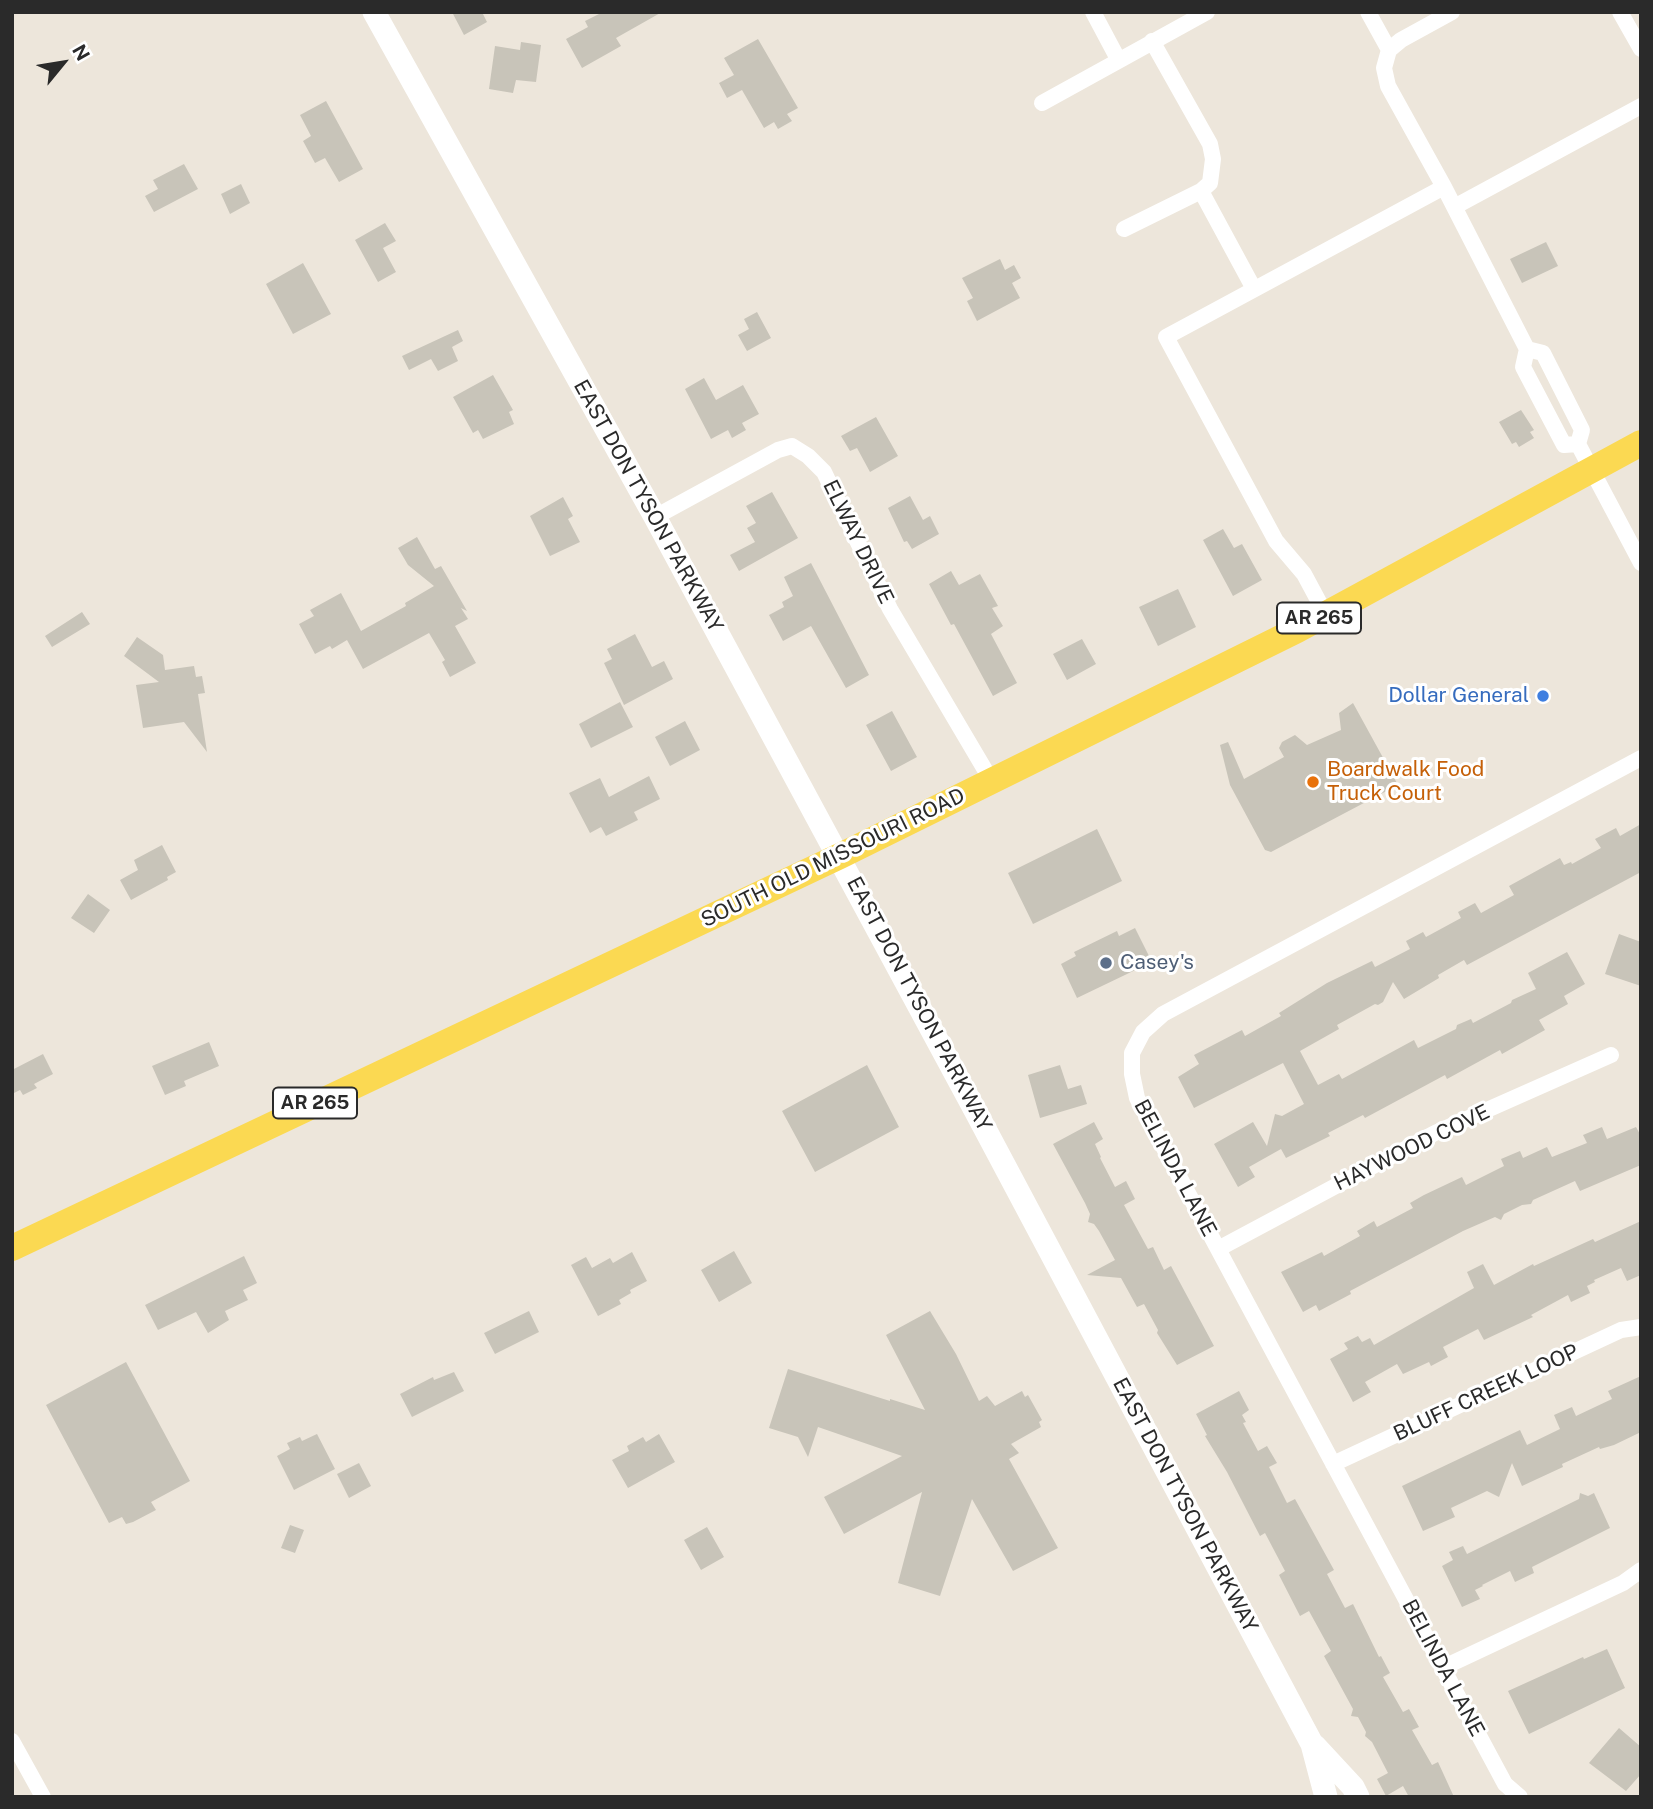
<!DOCTYPE html>
<html>
<head>
<meta charset="utf-8">
<style>
	body { margin:0 }
	#map { position:relative; width:1653px; height:1809px; overflow:hidden; background:#ede6db; font-family:"Public Sans",sans-serif }
	canvas { display:block }
	.frame { position:absolute; inset:0; border:14px solid #2a2a2a; pointer-events:none }
	.north { position:absolute; left:28px; top:28px; width:70px; height:70px; -webkit-text-stroke:5px #fff; paint-order:stroke; rotate:60deg; font-size:19px; font-weight:700; line-height:28px; text-align:center; color:#2a2a2a }
	.north::after { content:''; display:block; margin:auto; width:24px; height:32px; background:#2a2a2a; clip-path:polygon(50% 0,100% 100%,50% 72%,0 100%) }
</style>
</head>
<body>
<div id="map">
<canvas width="1653" height="1809"></canvas>
<div class="frame"></div>
<div class="north">N</div>
</div>
<script>
const g = document.querySelector('canvas').getContext('2d');
g.lineJoin = 'round';
function fillPath(path, color) {
  g.fillStyle = color;
  g.fill(path, 'evenodd');
}
function toPath(rows) {
  const path = new Path2D();
  for (const r of rows) {
    path.moveTo(r[0], r[1]);
    for (let i = 2; i < r.length; i += 2) path.lineTo(r[i], r[i + 1]);
  }
  return path;
}
function stroke(path, color, width, dash) {
  g.strokeStyle = color;
  g.lineWidth = width;
  g.lineCap = dash ? 'butt' : 'round';
  g.setLineDash(dash || []);
  g.stroke(path);
}
function drawText(font, color, halo, rows, align = 'center') {
  g.font = font + ' "Public Sans",sans-serif';
  g.lineWidth = 6;
  g.setLineDash([]);
  g.textBaseline = 'middle';
  g.strokeStyle = halo;
  g.fillStyle = color;
  for (const [text, x, y, turn = 0] of rows) {
    g.save();
    g.translate(x, y);
    g.rotate((+turn || 0) * Math.PI / 180);
    g.textAlign = isNaN(turn) ? turn : align;
    if (halo) g.strokeText(text, 0, 0);
    g.fillText(text, 0, 0);
    g.restore();
  }
}
fillPath(toPath([
	[452,12,482,12,487,22,464,35],
	[603,12,662,12,616,38,621,46,582,68,566,39,588,27,585,21],
	[758,39,798,108,787,114,792,121,778,129,774,122,764,128,742,90,727,98,719,83,734,75,724,58],
	[521,42,541,45,536,82,516,80,513,93,489,89,495,46,520,50],
	[326,101,363,169,339,182,325,158,315,163,303,141,311,136,300,115],
	[184,164,198,189,154,212,145,196,158,189,153,180],
	[241,184,250,203,230,214,221,194],
	[385,223,396,241,383,248,396,272,378,282,355,240],
	[1546,242,1558,266,1522,283,1510,259],
	[1000,259,1005,270,1014,265,1021,278,1012,283,1020,298,977,321,967,301,973,298,962,278],
	[303,263,331,314,293,334,266,284],
	[757,312,771,338,747,351,738,335,749,329,744,319],
	[458,330,463,341,452,347,458,361,438,371,431,359,409,370,402,356],
	[493,375,513,410,509,412,514,424,483,439,478,430,473,433,453,397],
	[704,378,716,400,743,385,759,414,742,423,746,430,732,438,728,430,711,439,685,389],
	[1521,410,1534,430,1530,432,1534,438,1519,447,1516,442,1512,444,1499,422],
	[876,417,898,456,870,472,857,448,850,451,841,436],
	[772,492,798,538,739,571,730,555,755,542,747,528,756,523,746,506],
	[910,496,923,520,930,516,939,534,912,549,907,541,904,542,888,508],
	[563,497,573,516,568,519,580,542,550,556,530,516],
	[1223,529,1234,548,1242,544,1262,580,1233,596,1203,540],
	[417,537,435,569,441,566,467,611,461,608,468,619,455,626,476,663,450,677,442,662,445,660,429,633,363,669,347,640,332,649,330,646,315,654,299,624,314,616,310,610,341,593,361,631,406,606,405,603,434,586,408,565,398,548],
	[811,563,869,675,846,688,811,626,783,641,769,615,784,607,782,602,793,596,784,577],
	[951,571,959,585,980,574,998,606,992,608,1003,626,991,634,1017,683,993,696,954,624,951,625,929,584],
	[1178,589,1196,627,1158,646,1139,607],
	[82,612,90,624,52,647,45,636],
	[635,634,652,667,664,661,673,679,624,705,604,663,612,659,607,649],
	[137,637,163,655,165,670,194,666,196,677,202,676,205,693,198,694,207,752,184,722,143,728,136,685,159,682,124,656],
	[1082,639,1096,664,1067,680,1053,654],
	[620,702,633,727,591,748,579,724],
	[1353,703,1398,785,1271,852,1265,850,1230,785,1220,745,1228,742,1244,779,1284,757,1279,748,1282,742,1295,735,1307,745,1341,730,1339,713],
	[892,711,917,757,891,771,866,725],
	[685,721,700,750,670,766,655,737],
	[649,776,660,799,634,812,638,820,606,836,601,827,590,833,569,793,600,778,609,797],
	[1641,824,1641,872,1467,965,1464,960,1438,975,1439,978,1404,999,1393,982,1383,1002,1378,1005,1375,1004,1337,1025,1339,1029,1300,1051,1318,1085,1339,1074,1342,1079,1414,1040,1418,1048,1456,1029,1457,1025,1471,1019,1473,1023,1511,1003,1512,1000,1536,989,1528,973,1567,952,1585,984,1564,996,1568,1004,1539,1020,1545,1030,1502,1054,1500,1050,1447,1079,1445,1075,1365,1118,1363,1115,1328,1133,1330,1136,1286,1158,1281,1149,1249,1167,1255,1177,1238,1187,1214,1144,1253,1122,1267,1146,1275,1114,1282,1116,1304,1104,1283,1063,1194,1108,1178,1077,1199,1064,1194,1055,1242,1030,1245,1036,1281,1016,1279,1013,1327,983,1372,961,1375,967,1410,949,1406,941,1423,932,1426,937,1461,918,1458,912,1475,903,1481,913,1514,895,1509,886,1560,858,1564,865,1571,862,1572,864,1601,848,1595,839,1616,828,1620,836],
	[1097,829,1122,881,1033,924,1008,873],
	[162,845,176,872,167,877,168,880,131,900,120,880,138,870,134,860],
	[88,894,110,910,94,933,71,918],
	[1135,928,1152,962,1077,998,1061,964,1076,956,1074,952,1117,931,1119,936],
	[1619,934,1641,942,1641,986,1605,974],
	[209,1042,219,1066,184,1081,186,1086,165,1095,152,1066],
	[43,1054,53,1074,34,1084,37,1088,23,1095,20,1090,12,1094,12,1070],
	[867,1065,899,1127,815,1172,782,1111],
	[1060,1065,1068,1089,1081,1085,1087,1104,1040,1118,1028,1075],
	[1094,1122,1103,1139,1095,1144,1101,1157,1100,1158,1115,1187,1126,1181,1135,1199,1124,1205,1148,1249,1153,1247,1164,1270,1171,1266,1214,1346,1177,1365,1157,1333,1158,1330,1144,1304,1137,1307,1121,1278,1087,1275,1115,1260,1099,1231,1094,1224,1088,1222,1090,1214,1085,1203,1053,1144],
	[1602,1127,1607,1139,1636,1127,1641,1136,1641,1165,1580,1191,1575,1181,1533,1200,1531,1204,1522,1205,1504,1214,1501,1220,1495,1217,1463,1231,1350,1291,1351,1294,1319,1311,1316,1305,1303,1312,1281,1272,1322,1252,1324,1256,1360,1236,1357,1231,1374,1221,1377,1227,1413,1208,1410,1203,1424,1195,1462,1177,1466,1185,1504,1166,1501,1159,1520,1151,1523,1158,1547,1147,1552,1157,1587,1143,1583,1135],
	[1641,1221,1641,1275,1627,1281,1621,1268,1594,1280,1595,1282,1587,1286,1590,1293,1571,1302,1568,1295,1531,1315,1533,1317,1484,1340,1478,1329,1443,1347,1448,1357,1431,1366,1429,1362,1403,1374,1397,1364,1365,1382,1371,1392,1353,1402,1330,1359,1348,1349,1344,1343,1358,1336,1362,1342,1370,1338,1374,1345,1474,1288,1467,1272,1483,1264,1494,1285,1533,1264,1534,1266,1593,1239,1595,1242],
	[734,1251,752,1283,719,1302,701,1270],
	[632,1252,647,1281,630,1290,631,1293,619,1300,621,1304,598,1316,571,1265,586,1257,592,1268,610,1258,613,1263],
	[244,1256,257,1283,243,1290,248,1300,225,1311,229,1320,208,1333,196,1312,158,1330,145,1305],
	[529,1311,539,1332,495,1354,484,1333],
	[930,1311,956,1354,979,1401,987,1396,995,1406,1022,1391,1025,1397,1028,1395,1042,1420,1039,1422,1041,1427,1011,1444,1019,1453,1009,1459,1058,1548,1013,1571,972,1499,940,1596,898,1583,922,1492,844,1534,824,1497,902,1456,818,1427,808,1457,798,1437,769,1428,788,1369,890,1401,890,1399,925,1410,886,1335],
	[126,1362,190,1481,151,1502,156,1510,133,1522,126,1524,122,1517,109,1523,46,1405],
	[454,1372,464,1391,412,1417,400,1394,433,1377,434,1380],
	[1641,1376,1641,1432,1614,1445,1600,1449,1599,1447,1562,1464,1563,1467,1522,1486,1512,1463,1499,1497,1487,1491,1451,1508,1455,1517,1423,1531,1402,1486,1520,1430,1527,1445,1560,1429,1554,1415,1572,1407,1576,1416,1612,1399,1608,1391],
	[1239,1391,1249,1410,1242,1415,1246,1422,1243,1423,1258,1451,1267,1446,1277,1463,1269,1467,1287,1503,1295,1499,1334,1570,1327,1574,1345,1608,1353,1604,1379,1657,1381,1656,1390,1673,1383,1677,1403,1712,1409,1709,1419,1727,1412,1730,1432,1765,1438,1762,1454,1797,1409,1797,1403,1786,1386,1796,1377,1779,1388,1773,1372,1742,1365,1736,1366,1732,1358,1717,1351,1716,1353,1709,1324,1656,1331,1651,1309,1611,1300,1616,1279,1575,1285,1571,1265,1533,1260,1536,1227,1472,1205,1436,1207,1435,1196,1414],
	[317,1434,335,1469,294,1490,277,1456,290,1449,287,1443,300,1437,302,1441],
	[659,1434,675,1462,628,1488,612,1460,629,1451,627,1446,643,1437,646,1442],
	[359,1463,371,1486,349,1498,337,1474],
	[1580,1493,1588,1496,1594,1493,1610,1528,1532,1567,1534,1573,1515,1582,1510,1571,1482,1585,1483,1586,1475,1590,1480,1599,1462,1607,1442,1566,1453,1560,1449,1552,1463,1546,1467,1554,1579,1499],
	[290,1525,304,1530,295,1553,281,1548],
	[707,1527,724,1557,701,1570,684,1540],
	[1607,1649,1625,1688,1529,1734,1508,1691,1583,1657,1584,1659],
	[1619,1728,1641,1747,1641,1774,1626,1791,1589,1763]
]), '#c8c4b9');
stroke(toPath([
	[1093,12,1118,59],
	[1368,12,1389,50],
	[1620,12,1641,49],
	[1042,103,1207,12],
	[1444,187,1388,86,1384,68,1389,50,1401,40,1452,12],
	[1201,191,1254,289],
	[1456,206,1641,106],
	[1124,229,1201,191,1210,183,1213,159,1210,144,1152,41],
	[1578,444,1564,445,1523,367,1527,349,1543,353,1582,430,1578,444,1641,563],
	[655,517,778,450,792,446,808,456,824,472,890,609,991,780],
	[1326,615,1304,574,1276,541,1166,337,1444,187,1527,349],
	[1218,1249,1435,1133,1611,1055],
	[1333,1464,1621,1330,1641,1327],
	[1442,1668,1623,1583,1641,1570],
	[12,1741,43,1797],
	[1520,1797,1505,1784,1137,1098,1132,1074,1132,1053,1143,1032,1163,1014,1641,758]
]), '#fff', 16);
stroke(toPath([
	[374,12,655,517,976,1112,1312,1744,1326,1797],
	[1315,1746,1353,1787,1358,1797]
]), '#fff', 23);
stroke(toPath([
	[12,1248,840,856,1297,630,1641,443]
]), '#fbd952', 26);
for (const [x, y, r, color] of [
	[1543,696,7,"#3f7fe0"],
	[1313,782,7,"#e8710a"],
	[1106,963,7,"#5c6f8a"]
]) {
  const dot = new Path2D();
  dot.arc(x, y, r, 0, 2 * Math.PI);
  g.fillStyle = color;
  g.fill(dot);
  stroke(dot, '#fff', 2.5);
}
for (const [x, y, w] of [
	[1319,618,84],
	[315,1103,84]
]) {
  const box = new Path2D();
  box.roundRect(x - w / 2, y - 15.5, w, 31, 5);
  g.fillStyle = '#fff';
  g.fill(box);
  stroke(box, '#2a2a2a', 2);
}
drawText('bold 19px', '#2a2a2a', null, [
	["AR 265",1319,618],
	["AR 265",315,1103]
]);
drawText('21px', '#2a2a2a', '#fff', [
	["EAST DON TYSON PARKWAY",648,506,61],
	["ELWAY DRIVE",858,542,64],
	["SOUTH OLD MISSOURI ROAD",833,858,-26],
	["EAST DON TYSON PARKWAY",919,1004,62],
	["HAYWOOD COVE",1412,1148,-26],
	["BELINDA LANE",1175,1168,62],
	["BLUFF CREEK LOOP",1486,1393,-25],
	["EAST DON TYSON PARKWAY",1185,1505,62],
	["BELINDA LANE",1443,1668,62]
]);
drawText('21px', '#366cbe', '#fff', [
	["Dollar General",1529,696]
], 'right');
drawText('21px', '#c56008', '#fff', [
	["Boardwalk Food",1327,770],
	["Truck Court",1327,794]
], 'left');
drawText('21px', '#4e5e75', '#fff', [
	["Casey's",1120,963]
], 'left');
</script>
</body>
</html>
